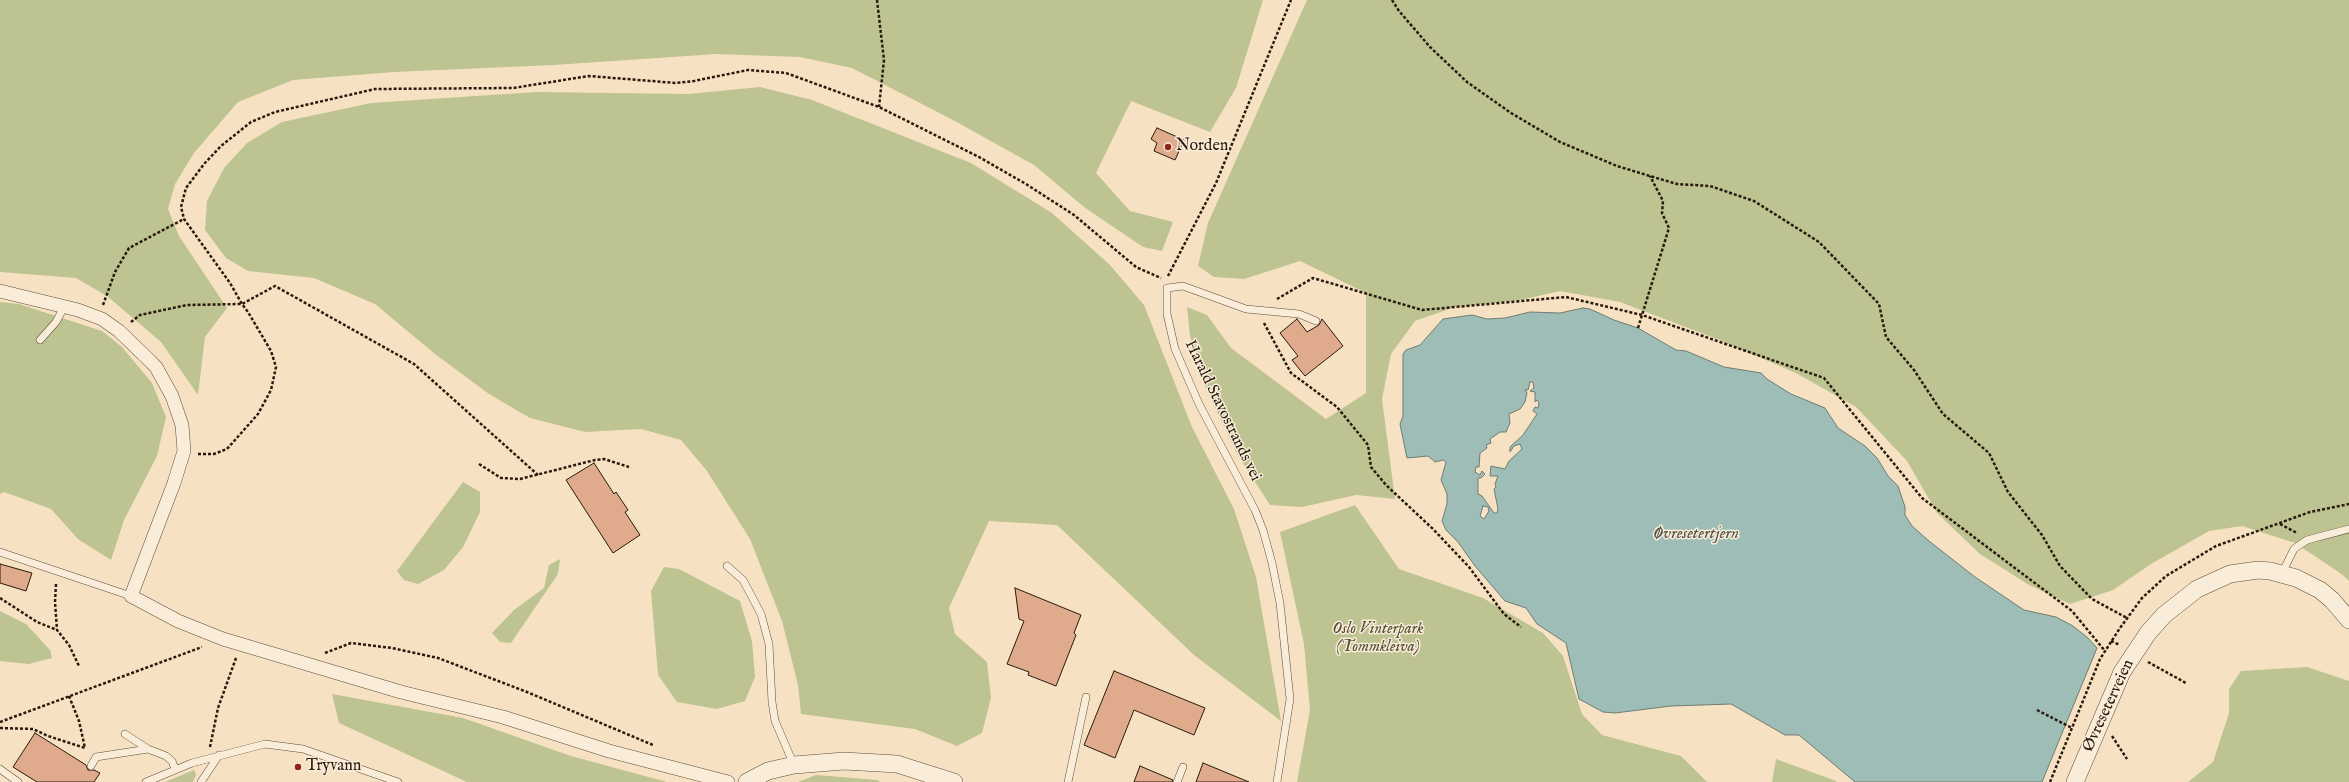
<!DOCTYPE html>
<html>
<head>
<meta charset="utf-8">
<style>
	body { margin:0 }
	canvas { display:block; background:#f6e2c3 }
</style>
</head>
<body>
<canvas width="2349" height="782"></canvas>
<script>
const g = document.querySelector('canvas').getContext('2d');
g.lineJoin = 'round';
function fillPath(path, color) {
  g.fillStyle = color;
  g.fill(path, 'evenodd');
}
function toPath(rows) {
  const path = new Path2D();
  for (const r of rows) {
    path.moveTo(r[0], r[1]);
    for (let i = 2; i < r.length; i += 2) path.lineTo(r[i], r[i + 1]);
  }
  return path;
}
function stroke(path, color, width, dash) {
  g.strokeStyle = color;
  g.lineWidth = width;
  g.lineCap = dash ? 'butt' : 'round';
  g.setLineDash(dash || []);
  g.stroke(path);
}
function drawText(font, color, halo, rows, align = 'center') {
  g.font = font + ' "IM FELL English",serif';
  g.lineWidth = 3;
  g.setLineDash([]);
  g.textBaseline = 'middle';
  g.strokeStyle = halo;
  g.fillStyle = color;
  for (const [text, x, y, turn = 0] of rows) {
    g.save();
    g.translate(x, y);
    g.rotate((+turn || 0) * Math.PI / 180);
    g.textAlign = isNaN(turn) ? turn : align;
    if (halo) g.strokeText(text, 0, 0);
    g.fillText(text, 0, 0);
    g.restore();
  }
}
fillPath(toPath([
	[0,0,1263,0,1236,88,1210,132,1131,101,1096,173,1130,211,1173,222,1162,251,1143,247,1084,207,1034,165,953,120,852,68,800,57,716,54,554,65,394,72,293,80,238,102,194,153,175,184,168,209,179,236,227,308,205,337,198,395,161,342,107,296,76,278,0,272],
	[1307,0,2349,0,2349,581,2343,575,2295,543,2242,526,2209,531,2151,564,2113,590,2070,604,2029,585,1980,554,1937,513,1907,461,1856,407,1796,373,1717,339,1620,302,1560,291,1521,300,1455,307,1415,321,1391,354,1382,399,1395,499,1356,495,1302,507,1270,505,1237,454,1205,386,1190,336,1187,307,1207,315,1231,348,1326,419,1366,393,1366,293,1300,261,1244,279,1214,277,1198,266,1208,223],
	[760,87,812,100,971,163,1052,213,1110,265,1144,305,1192,427,1234,509,1256,577,1281,721,1194,655,1057,525,989,521,949,608,955,634,987,662,991,698,982,733,957,746,915,729,801,714,798,685,782,621,750,539,707,471,681,440,641,429,585,432,530,418,489,394,435,354,375,304,314,278,248,271,226,258,205,230,207,201,224,168,247,143,282,122,371,103,460,97,537,92,689,94],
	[0,302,19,304,102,331,122,347,152,383,166,417,157,456,124,520,111,560,78,539,51,509,4,492,0,494],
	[463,482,480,492,480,512,463,547,444,570,418,584,404,580,397,571],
	[1355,505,1399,569,1483,598,1543,633,1563,656,1582,714,1602,735,1681,756,1707,782,1297,782,1310,710,1304,644,1280,532],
	[560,559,558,574,511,643,500,642,492,633,514,610,544,588,549,565],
	[664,567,679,569,740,601,752,641,755,677,745,701,717,709,677,702,658,675,651,591],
	[0,611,26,624,50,650,52,658,29,664,0,661],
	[2307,667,2349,681,2349,782,2188,782,2213,762,2229,713,2229,689,2241,671],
	[332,694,463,718,571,756,667,782,467,782,339,723],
	[1776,759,1836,781,1837,782,1772,782],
	[194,770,196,774,193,782,165,782],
	[816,775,877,780,880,782,798,782]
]), '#bec392');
const water = toPath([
	[1583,308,1590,309,1614,320,1638,328,1676,350,1686,351,1724,367,1761,373,1767,379,1791,394,1825,408,1838,428,1865,446,1877,458,1888,476,1898,486,1905,507,1905,515,1912,526,1929,541,1975,577,2024,610,2056,617,2073,626,2088,638,2097,648,2042,782,1855,782,1799,735,1785,735,1731,704,1671,706,1615,713,1603,712,1579,699,1566,643,1537,624,1526,608,1505,601,1475,566,1458,542,1446,530,1442,521,1447,504,1447,494,1441,480,1446,462,1443,460,1435,462,1428,456,1407,458,1400,424,1403,416,1403,354,1406,350,1420,345,1443,319,1472,315,1487,319,1505,318,1530,312,1560,313,1583,308],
	[1530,382,1533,382,1534,388,1530,391,1535,392,1535,402,1537,400,1539,403,1538,408,1535,407,1533,411,1537,414,1523,435,1510,447,1510,452,1514,446,1520,444,1522,449,1509,461,1505,469,1491,466,1490,476,1498,476,1495,484,1496,487,1494,489,1498,509,1497,513,1494,513,1482,496,1478,494,1478,478,1481,478,1485,474,1482,471,1480,475,1475,472,1476,467,1479,467,1480,453,1487,448,1486,445,1491,443,1490,439,1500,432,1506,432,1510,423,1509,414,1520,409,1525,402,1527,393,1525,390,1528,390,1530,382],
	[1483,506,1488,507,1489,511,1484,519,1480,516,1483,506]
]);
fillPath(water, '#9dbdb6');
stroke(water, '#6f7c72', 1);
const building = toPath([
	[1157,128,1184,140,1175,160,1154,151,1157,143,1151,139,1157,128],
	[1297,319,1307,332,1319,325,1322,319,1343,346,1305,376,1292,360,1298,356,1280,333,1297,319],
	[594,463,614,494,616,492,628,510,625,512,640,535,613,553,566,480,594,463],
	[0,564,32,573,26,591,0,583,0,564],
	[1015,588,1081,615,1074,633,1076,635,1056,686,1028,675,1029,672,1007,664,1024,621,1019,619,1015,588],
	[1114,671,1205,708,1194,735,1134,710,1115,758,1084,745,1114,671],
	[35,733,86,765,88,770,94,770,100,773,94,782,37,782,13,767,35,733],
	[1203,763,1249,782,1196,782,1203,763],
	[1140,766,1173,780,1172,782,1134,782,1140,766]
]);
fillPath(building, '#dfab8c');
stroke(building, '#291a0d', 1);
const service = toPath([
	[40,340,56,322,64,307],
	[0,552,131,596],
	[727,566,743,580,761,614,769,644,772,702,775,721,794,765],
	[2282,573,2294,549,2307,540,2349,529],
	[125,734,148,749],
	[91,766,96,757,148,749,166,756,172,761,175,769],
	[0,769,18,782],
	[146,782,192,763,265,744,303,749,398,782],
	[201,782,219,755],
	[1068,782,1086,697],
	[1177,782,1183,767],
	[1277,782,1290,699,1280,603,1272,563,1263,530,1255,510,1199,404,1175,349,1167,314,1167,288,1183,286,1246,309,1299,314,1316,321]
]);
const minor = toPath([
	[0,291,78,310,102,319,119,331,146,357,156,367,172,396,182,425,184,451,174,483,131,596,178,621,223,639,401,692,503,717,609,751,728,782]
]);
const tertiary = toPath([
	[747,782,768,771,794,765,844,761,897,764,954,782],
	[2075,782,2122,672,2148,633,2164,615,2197,589,2230,574,2258,570,2270,571,2296,578,2320,590,2332,600,2349,620]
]);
stroke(service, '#5c4c3a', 8);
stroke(minor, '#5c4c3a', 14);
stroke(tertiary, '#5c4c3a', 18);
stroke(toPath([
	[877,0,884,60,879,107],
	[1392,0,1399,11,1430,47,1467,82,1511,113,1560,142,1617,166,1650,176,1677,184,1710,186,1754,201,1819,242,1879,304,1886,337,1914,370,1943,414,1989,453,2008,492,2042,535,2060,566,2092,599,2127,618],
	[1168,276,1216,183,1291,0],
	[1277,299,1313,278,1422,310,1566,297,1642,315,1824,378,1922,498,2072,611,2105,651],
	[103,305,115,272,129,248,184,219],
	[131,322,140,315,187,305,242,304,275,286,414,364,538,475],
	[1264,323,1291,373,1337,407,1368,445,1371,467,1386,485,1433,529,1469,567,1504,614,1521,627],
	[1638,328,1669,228,1662,213,1663,201,1650,176],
	[198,454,214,454,227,449,258,414,271,390,276,367,271,351,248,312,242,304,230,283,184,219,181,207,186,188,204,164,221,146,251,122,275,112,375,89,513,88,589,76,676,83,694,81,748,70,786,73,879,107,979,157,1026,184,1074,215,1136,267,1161,278],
	[479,464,501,478,520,479,595,460,604,459,629,467],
	[2280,524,2297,533],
	[56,584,55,602,57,630,69,645,79,666],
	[0,598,37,622,57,630],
	[2111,641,2120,645],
	[325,653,351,643,392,648,438,658,527,692,653,745],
	[2148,662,2186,683],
	[69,696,79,721,85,748],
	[2037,710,2072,728],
	[0,722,202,647],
	[0,728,33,729,48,736,85,748],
	[2112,736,2127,759],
	[210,747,218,708,236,658],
	[2050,782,2100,659,2120,628,2142,598,2166,576,2216,546,2310,512,2349,504]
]), '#291a0d', 2.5, [3, 2]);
stroke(service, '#f9ecd8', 7);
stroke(minor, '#f9ecd8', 13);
stroke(tertiary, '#f9ecd8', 17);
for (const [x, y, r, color] of [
	[1168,147,4,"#8f2418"],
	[298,767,4,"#8f2418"]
]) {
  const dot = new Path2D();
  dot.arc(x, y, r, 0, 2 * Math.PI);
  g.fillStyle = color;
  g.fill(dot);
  stroke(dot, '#f9ecd8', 1.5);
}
drawText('16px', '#291a0d', '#f9ecd8', [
	["Norden",1176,147],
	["Tryvann",306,767]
], 'left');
drawText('16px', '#291a0d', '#f9ecd8', [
	["Harald Stavostrands vei",1222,411,64],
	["Øvreseterveien",2109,706,-65]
]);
drawText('italic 16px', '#564d35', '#f9ecd8', [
	["Oslo Vinterpark",1378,630],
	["(Tommkleiva)",1378,648]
]);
drawText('italic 17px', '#525348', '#f9ecd8', [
	["Øvresetertjern",1696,535]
]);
</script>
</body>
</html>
